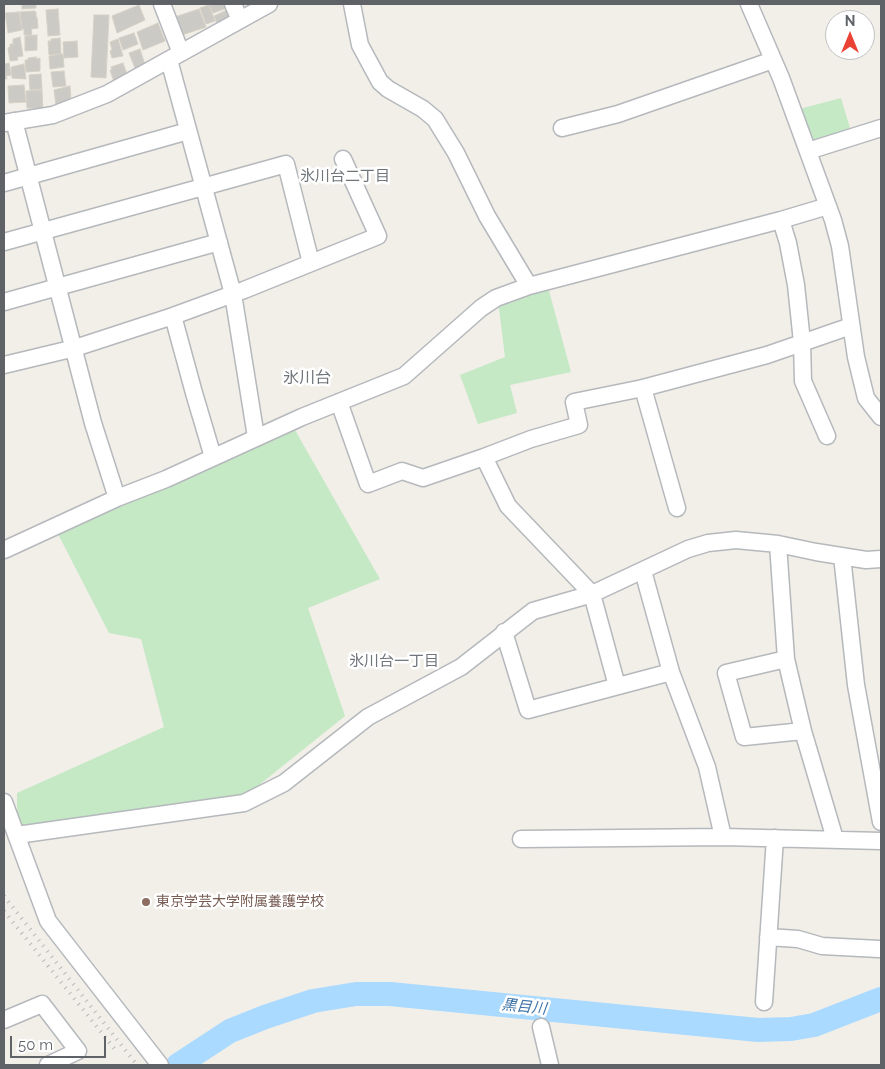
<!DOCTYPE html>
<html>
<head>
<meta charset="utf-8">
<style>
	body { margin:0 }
	#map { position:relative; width:885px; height:1069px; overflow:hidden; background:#f1efe8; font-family:Raleway,sans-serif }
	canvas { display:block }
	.frame { position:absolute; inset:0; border:5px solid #5f6368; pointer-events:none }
	.north { position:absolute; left:825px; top:10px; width:50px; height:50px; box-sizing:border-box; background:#fff; border:1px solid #bfc1c3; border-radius:50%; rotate:0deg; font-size:14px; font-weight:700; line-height:20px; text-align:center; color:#5f6368 }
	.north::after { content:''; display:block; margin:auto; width:18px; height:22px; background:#ea4335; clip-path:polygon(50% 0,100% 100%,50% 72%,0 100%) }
	.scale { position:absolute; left:10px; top:1036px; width:96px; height:22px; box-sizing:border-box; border:2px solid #5f6368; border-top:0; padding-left:6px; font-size:15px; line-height:18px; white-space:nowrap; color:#5f6368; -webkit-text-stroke:4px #fff; paint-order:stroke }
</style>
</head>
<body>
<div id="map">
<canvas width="885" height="1069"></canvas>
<div class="frame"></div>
<div class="north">N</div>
<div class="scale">50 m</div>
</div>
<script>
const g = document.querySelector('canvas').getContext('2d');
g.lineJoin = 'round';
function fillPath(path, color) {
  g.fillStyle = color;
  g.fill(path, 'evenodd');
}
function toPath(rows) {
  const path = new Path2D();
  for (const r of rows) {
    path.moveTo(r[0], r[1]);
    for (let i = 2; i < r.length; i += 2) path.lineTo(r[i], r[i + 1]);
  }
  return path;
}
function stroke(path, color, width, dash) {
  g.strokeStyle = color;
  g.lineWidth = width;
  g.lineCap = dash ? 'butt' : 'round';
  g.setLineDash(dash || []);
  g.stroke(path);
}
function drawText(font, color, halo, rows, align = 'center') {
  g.font = font + ' Raleway,"Noto Sans JP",sans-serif';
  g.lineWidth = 5;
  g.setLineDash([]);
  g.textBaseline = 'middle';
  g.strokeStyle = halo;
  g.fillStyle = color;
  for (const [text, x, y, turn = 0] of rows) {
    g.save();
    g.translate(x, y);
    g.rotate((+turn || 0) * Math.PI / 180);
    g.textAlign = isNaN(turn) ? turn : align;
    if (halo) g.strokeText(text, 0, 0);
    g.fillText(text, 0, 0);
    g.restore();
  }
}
fillPath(toPath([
	[841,98,853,138,806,149,792,111],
	[548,287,571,372,510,385,517,413,478,424,460,375,505,357,498,301],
	[295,430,380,579,308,608,345,716,244,797,17,826,17,793,164,727,141,639,109,633,58,534]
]), '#c5e8c5');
stroke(toPath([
	[178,1065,230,1031,265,1017,313,1001,356,994,390,994,758,1030,791,1029,814,1025,881,999]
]), '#aadaff', 24);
const building = toPath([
	[22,4,36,4,36,8,22,9,22,4],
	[209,4,225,4,227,8,213,13,209,4],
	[139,5,145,20,117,33,112,16,139,5],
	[209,5,215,21,206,24,200,8,209,5],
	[58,9,60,35,48,36,46,10,58,9],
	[199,9,206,27,179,36,172,18,199,9],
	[227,10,230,18,217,24,214,16,227,10],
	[34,11,36,12,36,17,37,17,38,28,31,29,32,35,24,35,24,29,22,29,20,12,34,11],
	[19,12,22,30,8,33,5,13,19,12],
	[94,15,109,15,106,78,91,77,94,15],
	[158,23,165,41,143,50,137,32,158,23],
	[134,33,138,44,123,50,119,38,134,33],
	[37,35,37,50,25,51,25,36,37,35],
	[20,37,23,56,17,57,18,60,10,61,8,48,10,47,10,44,13,44,13,39,20,37],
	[60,38,61,54,49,55,48,41,51,41,51,39,60,38],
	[118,39,123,56,112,58,110,51,112,50,110,42,118,39],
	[77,41,78,57,64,58,63,42,77,41],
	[140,49,145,65,137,73,129,53,140,49],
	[63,54,64,67,50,69,49,56,63,54],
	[36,57,36,59,40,58,40,71,26,72,25,60,28,60,28,58,36,57],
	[9,63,11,75,6,76,7,79,4,79,4,64,9,63],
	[123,63,128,77,114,82,110,70,112,70,111,67,123,63],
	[24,64,26,79,12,78,11,67,24,64],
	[64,71,66,86,53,87,51,72,64,71],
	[41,74,42,89,30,90,29,75,41,74],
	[24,85,26,102,9,103,8,86,24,85],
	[70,86,71,100,56,106,54,90,70,86],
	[42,90,43,109,27,108,26,91,42,90]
]);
fillPath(building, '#cccac5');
stroke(building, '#d6d1c6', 1);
const minor = toPath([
	[162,4,181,53],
	[233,4,240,20],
	[352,4,360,45,380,82,388,89,423,109,435,119,456,153,487,216,529,286],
	[749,4,781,78,833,220,840,246,856,357,866,398,881,417],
	[169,60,233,294,256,437],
	[14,121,93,423,117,498],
	[4,123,53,115,107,94,269,4],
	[562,128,618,114,773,60],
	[808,151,881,128],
	[4,183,188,131],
	[781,220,788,243,796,285,802,342,803,381,827,436],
	[4,242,286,164,311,263],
	[4,302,219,242],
	[173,316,194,393,213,457],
	[4,365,75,348,173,316,244,290,378,236,343,159],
	[643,388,677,508],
	[339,402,368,484,402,471,423,478,484,457,508,506,592,594,617,686],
	[484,457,531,439,579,425,574,402,643,388,767,355,851,326],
	[778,544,786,659,803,731,835,839],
	[4,550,117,498,166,479,302,417,404,376,481,308,496,298,529,286,781,220,828,206],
	[842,556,856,685,881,822],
	[643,571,671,672,707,767,723,837],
	[504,632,528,710,671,672],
	[786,659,726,673,744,737,803,731],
	[4,802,48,921,160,1065],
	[17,835,244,803,284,783,368,717,461,667,533,611,592,594,688,549,708,543,736,540,778,544,816,552,866,560,881,559],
	[521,839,723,837,881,841],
	[768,937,798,939,822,946,879,949],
	[764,1002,775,838],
	[4,1020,42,1004,78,1051,48,1065],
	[541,1027,550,1065]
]);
stroke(minor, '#b5b8bc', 19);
stroke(minor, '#fff', 16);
stroke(toPath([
	[4,896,137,1065],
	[4,911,117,1052]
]), '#b6b7b8', 4, [1, 6]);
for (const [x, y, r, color] of [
	[146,902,5,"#8d6e63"]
]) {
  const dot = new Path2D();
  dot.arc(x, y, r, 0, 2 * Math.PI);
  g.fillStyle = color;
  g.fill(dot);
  stroke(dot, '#fff', 2);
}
drawText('14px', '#785e54', '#fff', [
	["東京学芸大学附属養護学校",156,902]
], 'left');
drawText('15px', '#70757a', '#fff', [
	["氷川台二丁目",345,176],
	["氷川台一丁目",394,661]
]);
drawText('italic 15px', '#4174aa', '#fff', [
	["黒目川",524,1007,6]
]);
drawText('16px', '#70757a', '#fff', [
	["氷川台",307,378]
]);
</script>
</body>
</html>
